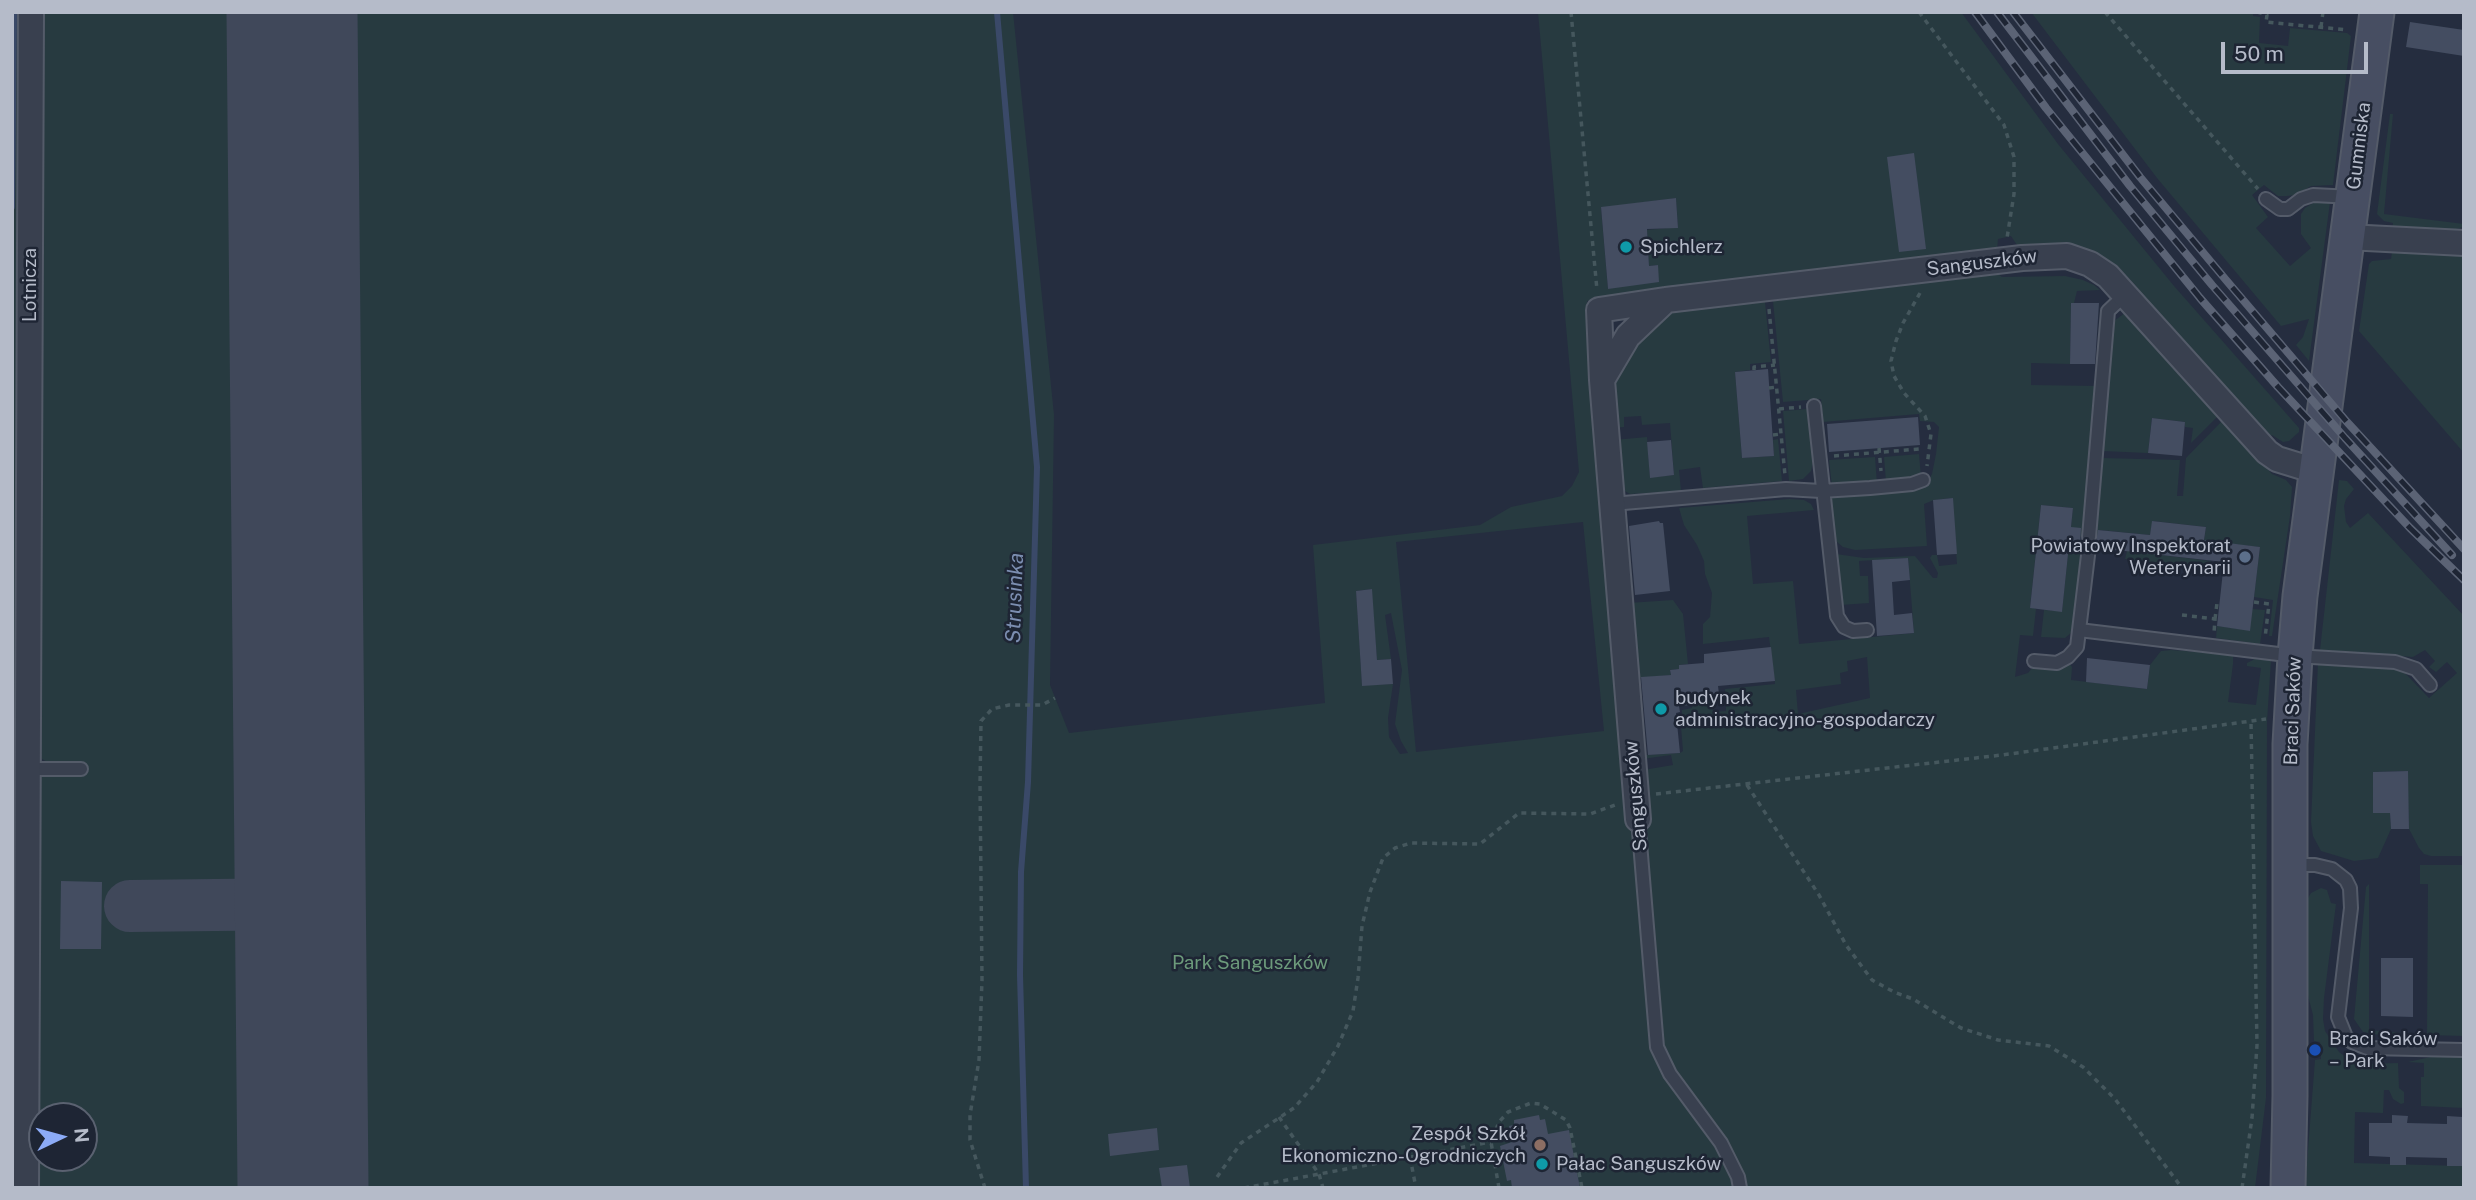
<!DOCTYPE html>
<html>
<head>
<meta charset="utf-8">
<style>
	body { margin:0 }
	#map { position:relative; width:2476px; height:1200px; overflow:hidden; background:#252d3f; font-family:"Public Sans",sans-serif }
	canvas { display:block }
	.frame { position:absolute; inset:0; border:14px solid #b5bbc9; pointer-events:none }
	.north { position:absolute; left:28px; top:1102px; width:70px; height:70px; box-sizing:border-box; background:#1e2534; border:2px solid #5a6170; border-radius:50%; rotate:85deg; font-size:19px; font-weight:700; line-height:28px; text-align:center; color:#b5bbc9 }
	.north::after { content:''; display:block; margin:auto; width:24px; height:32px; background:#8cabf7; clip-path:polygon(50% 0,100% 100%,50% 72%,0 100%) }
	.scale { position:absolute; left:2221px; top:42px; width:147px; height:32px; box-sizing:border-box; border:4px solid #b5bbc9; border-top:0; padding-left:9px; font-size:21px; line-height:24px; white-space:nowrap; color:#b5bbc9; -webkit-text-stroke:5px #1e2534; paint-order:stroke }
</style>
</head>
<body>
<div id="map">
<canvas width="2476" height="1200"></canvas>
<div class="frame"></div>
<div class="north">N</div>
<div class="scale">50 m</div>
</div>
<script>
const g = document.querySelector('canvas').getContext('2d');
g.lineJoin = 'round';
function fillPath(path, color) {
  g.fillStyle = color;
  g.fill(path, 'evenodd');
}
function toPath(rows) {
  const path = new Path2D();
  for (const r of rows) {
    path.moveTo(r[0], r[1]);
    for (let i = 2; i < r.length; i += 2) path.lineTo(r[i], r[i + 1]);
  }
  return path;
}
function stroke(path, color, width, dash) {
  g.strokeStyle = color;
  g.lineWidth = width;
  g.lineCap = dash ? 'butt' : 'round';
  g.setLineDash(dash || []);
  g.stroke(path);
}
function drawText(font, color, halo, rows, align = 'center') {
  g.font = font + ' "Public Sans",sans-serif';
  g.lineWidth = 5;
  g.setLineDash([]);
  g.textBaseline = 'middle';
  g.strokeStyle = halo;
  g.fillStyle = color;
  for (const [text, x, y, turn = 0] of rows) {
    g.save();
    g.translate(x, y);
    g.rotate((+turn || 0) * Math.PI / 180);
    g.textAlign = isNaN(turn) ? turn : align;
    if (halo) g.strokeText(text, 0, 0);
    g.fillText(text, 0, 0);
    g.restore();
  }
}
fillPath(toPath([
	[12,12,25,12,18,1188,12,1188],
	[39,12,1013,12,1054,415,1050,685,1069,733,1325,703,1313,545,1480,525,1511,507,1562,496,1572,486,1579,472,1538,12,1961,12,2058,144,2174,286,2299,428,2299,432,2289,441,2283,442,2272,435,2266,440,2153,311,2136,286,2121,270,2105,259,2091,252,2019,248,2011,236,1998,239,1997,251,1587,301,1625,730,1643,770,1673,765,1671,755,1642,759,1637,706,1642,705,1645,755,1680,753,1683,751,1680,715,1682,715,1682,710,1692,708,1690,679,1703,678,1705,699,1712,698,1713,712,1726,711,1725,689,1775,684,1769,637,1703,644,1703,624,1710,617,1712,593,1705,574,1704,561,1697,545,1684,525,1679,508,1789,499,1804,500,1811,504,1814,510,1747,516,1753,584,1793,581,1799,644,1914,633,1908,558,1859,561,1860,576,1868,576,1869,603,1840,605,1836,554,1864,558,1915,556,1933,578,1937,578,1938,573,1930,558,1932,555,1937,555,1939,566,1957,564,1952,498,1934,500,1924,504,1927,546,1855,550,1843,547,1837,542,1831,532,1829,496,1927,483,1932,474,1936,454,1939,427,1934,422,1920,421,1919,414,1823,422,1821,399,1783,402,1773,301,1792,299,1794,295,1995,272,2002,277,2065,276,2083,280,2094,285,2100,290,2077,291,2074,303,2071,303,2070,364,2031,363,2031,385,2099,386,2086,537,2070,536,2073,508,2041,505,2030,607,2036,609,2033,636,2020,635,2015,677,2028,673,2033,667,2068,662,2072,667,2071,680,2147,689,2150,665,2161,651,2171,650,2228,654,2233,656,2233,664,2228,702,2256,705,2261,668,2247,666,2247,663,2255,659,2271,660,2267,722,2266,1098,2255,1188,35,1188,38,782,43,775,49,774,49,763,42,759,35,748],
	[1676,198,1678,227,1647,230,1649,266,1658,265,1608,289,1601,208],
	[1583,522,1604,731,1416,752,1396,542],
	[1371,589,1377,660,1391,659,1385,615,1391,613,1402,670,1395,724,1401,741,1408,753,1400,754,1389,737,1388,718,1393,684,1362,685,1356,591],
	[1867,657,1870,698,1798,714,1796,690,1841,684,1840,673,1848,671,1847,661],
	[42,1116,84,1116,84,1158,42,1158],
	[2031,12,2253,12,2253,16,2260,17,2259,43,2288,46,2290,28,2347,33,2351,36,2333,185,2311,186,2296,195,2287,196,2278,196,2264,185,2252,195,2268,217,2256,228,2290,266,2311,248,2301,234,2301,214,2305,208,2318,200,2330,202,2309,361,2296,345,2303,337,2309,319,2281,326,2157,178],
	[2390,114,2393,114,2384,214,2464,224,2464,227,2448,231,2392,230,2393,223,2384,221,2377,214],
	[2424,250,2464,252,2464,453,2359,331,2369,264,2372,261,2391,259,2392,252],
	[1744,301,1748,304,1765,302,1771,362,1750,364,1750,370,1735,372,1742,458,1774,456,1773,440,1778,439,1782,481,1703,488,1700,467,1679,470,1681,491,1630,494,1623,490,1614,440,1647,437,1650,477,1674,475,1670,423,1642,425,1641,416,1624,417,1624,427,1613,428,1611,386,1641,334,1667,312],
	[2125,313,2218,416,2191,443,2193,428,2185,427,2185,422,2152,418,2148,453,2103,451,2112,331,2114,321],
	[1808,409,1813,462,1811,471,1803,479,1789,481,1783,411],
	[2222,421,2272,474,2286,480,2292,487,2290,516,2272,636,2269,636,2273,600,2254,597,2260,547,2204,541,2206,527,2153,521,2150,535,2100,530,2098,538,2094,538,2102,458,2180,460,2177,496,2183,496,2186,458],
	[1919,454,1921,477,1886,482,1884,457],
	[1875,457,1877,484,1832,487,1829,460],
	[2339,480,2347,481,2354,489,2346,499,2344,506,2346,522,2350,528,2368,513,2464,616,2464,856,2431,856,2424,854,2419,848,2409,829,2407,771,2373,772,2373,813,2390,813,2391,829,2378,858,2354,861,2321,851,2313,836,2311,822,2318,663,2395,669,2404,672,2429,698,2457,673,2447,662,2436,672,2429,667,2435,661,2425,650,2413,657,2320,650],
	[2069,545,2084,546,2075,625,2072,632,2065,638,2041,637,2044,610,2062,611],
	[2127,551,2211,561,2210,569,2125,559],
	[1673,600,1683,614,1688,664,1679,665,1679,669,1670,670,1671,675,1640,678,1641,696,1636,697,1628,603],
	[2252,609,2265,610,2260,644,2216,638,2217,626,2249,630],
	[2420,865,2464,865,2464,1036,2427,1035,2428,884,2420,884],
	[2369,884,2369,1030,2413,1034,2403,1039,2363,1032,2354,1019,2366,887],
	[2321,888,2327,890,2331,903,2336,904,2324,998,2323,1019,2325,1031,2339,1052,2350,1060,2363,1064,2398,1063,2399,1088,2404,1092,2404,1103,2401,1104,2393,1099,2389,1090,2384,1090,2383,1113,2355,1112,2354,1163,2462,1166,2464,1188,2305,1188,2315,1060,2321,1059,2320,1042,2314,1041,2313,1015,2306,988,2306,919,2308,898,2311,893],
	[2435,1056,2464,1056,2464,1108,2421,1106,2421,1077,2424,1077,2424,1063,2408,1062]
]), '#273a40');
stroke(toPath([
	[997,12,1037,467,1028,782,1021,872,1020,975,1026,1188],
	[12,207,14,12]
]), '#3a4968', 6);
stroke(toPath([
	[130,906,301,904]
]), '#40485a', 52);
stroke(toPath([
	[292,12,303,1188]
]), '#40485a', 131);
fillPath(toPath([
	[2410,22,2464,30,2464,56,2406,47],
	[1914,153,1926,249,1899,252,1887,157],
	[1676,198,1678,228,1647,229,1649,266,1658,265,1659,282,1608,289,1601,207],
	[2071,303,2099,303,2095,364,2070,364],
	[1768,369,1774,456,1742,458,1735,372],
	[1918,417,1920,445,1829,452,1827,424],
	[2152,418,2185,422,2182,456,2148,453],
	[1671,440,1674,475,1650,478,1647,442],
	[1953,498,1957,554,1937,555,1933,500],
	[2041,505,2073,508,2071,527,2081,528,2080,546,2069,545,2062,612,2030,608],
	[1659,521,1660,523,1663,523,1670,591,1635,595,1629,526],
	[2152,521,2206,527,2204,540,2260,547,2250,631,2217,626,2224,562,2098,548,2096,542,2098,530,2150,535],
	[1908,558,1910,580,1892,582,1894,615,1912,613,1914,633,1877,636,1872,560],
	[1372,589,1377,660,1391,659,1393,684,1362,686,1356,591],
	[1771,647,1775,681,1718,686,1719,694,1690,697,1691,705,1679,706,1680,712,1676,713,1680,753,1648,755,1641,677,1671,675,1670,670,1679,669,1679,665,1704,663,1704,654],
	[2087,658,2150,665,2147,689,2086,682],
	[2408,771,2409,829,2391,829,2390,813,2373,813,2373,772],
	[61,881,102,882,101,949,60,949],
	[2381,958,2413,958,2413,1017,2381,1016],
	[1539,1115,1540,1120,1545,1119,1548,1134,1569,1130,1580,1188,1512,1188,1511,1180,1507,1181,1500,1146,1512,1142,1509,1126,1514,1125,1514,1120],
	[2392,1115,2408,1116,2407,1123,2447,1124,2447,1116,2463,1117,2464,1158,2462,1158,2462,1166,2447,1166,2447,1158,2406,1157,2406,1165,2390,1165,2390,1157,2369,1156,2369,1123,2392,1123],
	[1157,1128,1159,1150,1110,1156,1108,1134],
	[1187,1165,1190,1188,1162,1188,1159,1168]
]), '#444d61');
const lane = toPath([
	[2266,199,2280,209,2288,209,2301,199,2313,195,2353,197],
	[1814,406,1837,616,1844,627,1853,631,1867,630],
	[1612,504,1786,489,1821,491,1870,488,1912,484,1923,480],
	[2089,537,2108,311,2126,294],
	[2079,630,2295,656,2395,662,2416,669,2430,685],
	[2034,661,2057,663,2068,657,2077,647,2089,547],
	[26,769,81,769],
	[1638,819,1657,1047,1670,1074,1721,1143,1738,1177,1740,1188],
	[2293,865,2315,865,2332,869,2346,880,2350,888,2351,908,2338,1017,2346,1037,2352,1042,2367,1048,2464,1050]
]);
const street = toPath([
	[2347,237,2464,243],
	[1602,380,1628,336,1666,300,2022,258,2067,256,2090,264,2108,276,2267,452,2277,459,2316,471],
	[1638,819,1602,380,1599,310,1665,300],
	[26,1188,31,12]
]);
const secondary = toPath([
	[2288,1188,2290,1096,2290,744,2295,656,2300,596,2377,12]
]);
stroke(lane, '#545b69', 16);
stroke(street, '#545b69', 28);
stroke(secondary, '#545b69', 37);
stroke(toPath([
	[1571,12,1597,290],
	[1919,12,2004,125,2014,157,2014,194,2007,238],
	[2105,12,2258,189],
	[2257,12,2267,15,2266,22,2348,30],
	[2321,27,2323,12],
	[1920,293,1903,323,1896,341,1891,361,1894,376,1904,393,1925,416,1931,434,1927,466],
	[1769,309,1785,475],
	[1754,370,1754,367,1775,365],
	[1769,388,1777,387],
	[1779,409,1801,407],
	[1773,435,1781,434],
	[1879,448,1881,471],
	[1834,456,1919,449],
	[2254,602,2269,604,2265,638],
	[2182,615,2215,619,2214,633],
	[2215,619,2217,603,2219,603],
	[1747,785,1819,895,1846,945,1872,980,1894,992,1913,999,1961,1028,1998,1040,2049,1046,2083,1067,2115,1099,2182,1188],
	[1656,794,2002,755,2266,719],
	[1279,1117,1319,1174,1323,1188],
	[1410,1157,1416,1188],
	[1217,1177,1241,1143,1294,1108,1317,1082,1338,1046,1353,1011,1358,978,1362,926,1370,892,1383,858,1395,848,1411,843,1480,844,1519,813,1590,814,1615,805],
	[985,1188,970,1140,970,1115,979,1060,982,980,980,785,981,721,992,709,1009,705,1042,705,1055,698],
	[1244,1188,1491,1142],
	[1499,1188,1491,1142,1499,1122,1508,1112,1531,1103,1540,1104,1566,1120,1570,1128,1582,1188],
	[2242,1188,2252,1118,2257,1045,2251,722]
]), '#45575d', 3.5, [5, 5]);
stroke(lane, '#39404f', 12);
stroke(street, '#39404f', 24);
stroke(secondary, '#474e62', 33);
const rail = toPath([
	[1975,12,2046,108,2200,298,2278,387,2410,528,2464,580],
	[1997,12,2130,186,2212,285,2345,438,2452,555],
	[2013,12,2140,177,2226,280,2347,422,2464,549]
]);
stroke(rail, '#5b6375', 8);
stroke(rail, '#1e2534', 5, [16]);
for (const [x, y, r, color] of [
	[1626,247,7,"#0f9aa8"],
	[2245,557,7,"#5c6f8a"],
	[1661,709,7,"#0f9aa8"],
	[2315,1050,7,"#1a4fb4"],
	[1540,1145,7,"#8d6e63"],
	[1542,1164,7,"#0f9aa8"]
]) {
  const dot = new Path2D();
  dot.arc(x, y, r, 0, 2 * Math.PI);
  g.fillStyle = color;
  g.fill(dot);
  stroke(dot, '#1e2534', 2.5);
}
drawText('19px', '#b5bbc9', '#1e2534', [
	["Gumniska",2359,146,-83],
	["Sanguszków",1982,263,-7],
	["Lotnicza",30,285,-90],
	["Braci Saków",2293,711,-88],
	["Sanguszków",1636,796,-95]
]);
drawText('19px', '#b5bbc9', '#1e2534', [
	["Spichlerz",1640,247],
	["Powiatowy Inspektorat",2231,546,"right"],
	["Weterynarii",2231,568,"right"],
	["budynek",1675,698],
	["administracyjno-gospodarczy",1675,720],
	["Braci Saków",2329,1039],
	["– Park",2329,1061],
	["Zespół Szkół",1526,1134,"right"],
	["Ekonomiczno-Ogrodniczych",1526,1156,"right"],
	["Pałac Sanguszków",1556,1164]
], 'left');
drawText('19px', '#6c9a7b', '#1e2534', [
	["Park Sanguszków",1250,963]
]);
drawText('italic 21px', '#7c8eb1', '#1e2534', [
	["Strusinka",1015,598,-88]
]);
</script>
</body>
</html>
